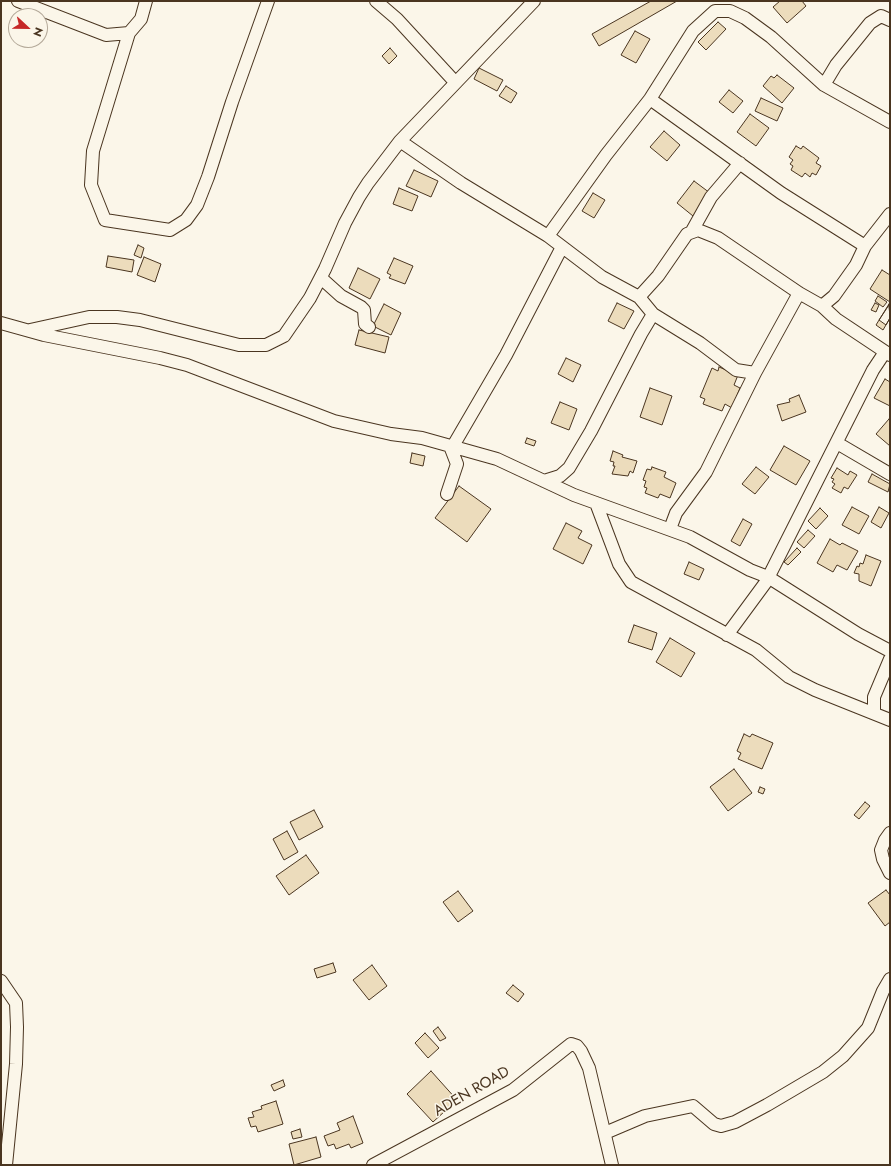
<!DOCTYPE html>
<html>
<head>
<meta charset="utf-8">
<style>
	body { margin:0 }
	#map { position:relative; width:891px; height:1166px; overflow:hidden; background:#fbf6e9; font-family:Jost,sans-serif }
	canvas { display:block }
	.frame { position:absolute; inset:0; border:2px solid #4a3520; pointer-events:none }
	.north { position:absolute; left:8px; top:8px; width:40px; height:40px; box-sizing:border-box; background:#fbf6e9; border:1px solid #b4a999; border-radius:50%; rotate:112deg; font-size:11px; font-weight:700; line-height:16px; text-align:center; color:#4a3520 }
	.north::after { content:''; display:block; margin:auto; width:14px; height:18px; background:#c62828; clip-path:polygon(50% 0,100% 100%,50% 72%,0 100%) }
</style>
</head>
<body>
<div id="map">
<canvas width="891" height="1166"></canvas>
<div class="frame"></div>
<div class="north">N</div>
</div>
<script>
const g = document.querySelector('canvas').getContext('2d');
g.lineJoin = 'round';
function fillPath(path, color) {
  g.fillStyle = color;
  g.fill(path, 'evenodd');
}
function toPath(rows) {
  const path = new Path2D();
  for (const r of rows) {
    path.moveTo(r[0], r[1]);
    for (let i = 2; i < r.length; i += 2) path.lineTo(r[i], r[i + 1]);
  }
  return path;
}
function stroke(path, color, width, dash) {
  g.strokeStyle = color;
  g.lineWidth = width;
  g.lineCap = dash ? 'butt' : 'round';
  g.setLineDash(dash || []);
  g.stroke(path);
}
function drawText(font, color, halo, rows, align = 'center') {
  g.font = font + ' Jost,sans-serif';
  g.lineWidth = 3;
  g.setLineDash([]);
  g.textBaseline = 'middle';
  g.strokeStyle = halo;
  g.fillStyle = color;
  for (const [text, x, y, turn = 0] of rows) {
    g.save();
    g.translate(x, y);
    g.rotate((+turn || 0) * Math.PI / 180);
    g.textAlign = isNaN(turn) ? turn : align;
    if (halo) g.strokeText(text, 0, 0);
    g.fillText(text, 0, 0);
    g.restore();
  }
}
const building = toPath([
	[651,1,677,1,599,46,592,34,651,1],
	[780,1,802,1,806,6,787,23,773,7,780,1],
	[718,22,726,29,706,50,698,42,718,22],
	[635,31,650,39,636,63,621,55,635,31],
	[390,48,397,56,389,64,382,56,390,48],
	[479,68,503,80,497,91,474,79,479,68],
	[777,75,794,88,782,103,763,86,771,76,774,78,777,75],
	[506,86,517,93,511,103,499,96,506,86],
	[729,90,743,101,733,113,719,102,729,90],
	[761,98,783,108,777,121,755,111,761,98],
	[750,114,769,128,756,146,737,132,750,114],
	[664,131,680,145,667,161,650,147,664,131],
	[796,146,801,149,803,146,819,158,816,163,821,166,816,175,812,173,810,177,805,173,802,177,791,170,793,166,790,164,793,160,789,157,796,146],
	[414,170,438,181,431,197,406,186,414,170],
	[694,181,710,193,693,216,677,203,694,181],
	[399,188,418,196,412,211,393,204,399,188],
	[593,193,605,200,594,218,582,211,593,193],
	[138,245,144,248,141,258,134,255,138,245],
	[108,256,134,260,132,272,106,267,108,256],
	[144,257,161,264,155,282,137,275,144,257],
	[394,258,413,266,405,284,389,278,391,275,387,273,394,258],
	[358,268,380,279,370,299,349,288,358,268],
	[882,270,890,275,890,302,870,289,882,270],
	[878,296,887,302,883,307,875,301,878,296],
	[617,303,634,311,624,329,608,321,617,303],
	[875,303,879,305,876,312,871,310,875,303],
	[384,304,401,313,391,335,373,326,384,304],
	[889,304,890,318,883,330,876,325,889,304],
	[889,305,890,318,886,325,879,320,889,305],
	[359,330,389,337,385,353,355,345,359,330],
	[566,358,581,365,573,382,558,374,566,358],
	[719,367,738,375,734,385,740,388,732,408,725,404,722,411,703,404,705,399,700,397,712,368,718,371,719,367],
	[885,379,890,382,890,406,874,398,885,379],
	[650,388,672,396,662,425,640,417,650,388],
	[799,395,806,412,782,421,777,405,790,402,789,399,799,395],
	[560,402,577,409,569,430,551,423,560,402],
	[889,419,890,419,890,446,876,434,889,419],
	[527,438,536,441,534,446,525,443,527,438],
	[784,446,810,461,796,485,770,470,784,446],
	[613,451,623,455,622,457,637,461,633,473,630,471,628,476,612,474,615,466,613,466,614,462,610,461,613,451],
	[412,453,425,456,423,466,410,463,412,453],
	[652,467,666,472,664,477,676,483,670,498,660,494,658,498,645,493,647,488,644,487,646,481,643,480,647,469,651,470,652,467],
	[756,467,769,477,755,494,742,484,756,467],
	[837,468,848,475,850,471,857,475,848,489,844,487,841,493,832,488,835,484,832,482,834,479,831,478,837,468],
	[872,474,890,484,888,492,868,482,872,474],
	[459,486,491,509,467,542,435,518,459,486],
	[852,507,869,516,859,534,842,525,852,507],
	[879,507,889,513,881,528,871,522,879,507],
	[820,508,828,516,816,529,808,521,820,508],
	[743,519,752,524,740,546,731,541,743,519],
	[566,523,582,531,578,538,592,545,583,564,553,549,566,523],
	[808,530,815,536,804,548,797,542,808,530],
	[830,539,840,545,842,543,858,551,847,570,837,565,833,572,817,563,830,539],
	[797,548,801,552,788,565,784,562,797,548],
	[866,555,881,561,871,586,859,581,859,574,854,573,857,566,859,567,860,563,863,564,866,555],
	[689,562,704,569,699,580,684,574,689,562],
	[634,625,657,633,652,650,628,642,634,625],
	[670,638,695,653,681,677,656,662,670,638],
	[744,734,750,737,752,734,773,743,762,769,738,759,741,753,737,751,744,734],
	[734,769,752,793,728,811,710,787,734,769],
	[760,787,765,789,763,794,758,792,760,787],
	[865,802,870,806,859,819,854,815,865,802],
	[314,810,323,827,299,840,290,822,314,810],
	[287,831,298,852,284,860,273,839,287,831],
	[306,855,319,873,289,895,276,876,306,855],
	[886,890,890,895,890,922,885,926,868,903,886,890],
	[458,891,473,911,458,922,443,902,458,891],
	[333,963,336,972,317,978,314,969,333,963],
	[372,965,387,986,369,1000,353,980,372,965],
	[513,985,524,994,518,1002,506,993,513,985],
	[438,1027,446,1038,440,1041,433,1031,438,1027],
	[425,1033,439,1048,428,1058,415,1043,425,1033],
	[431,1071,457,1100,433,1122,407,1094,431,1071],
	[283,1080,285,1086,274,1091,271,1085,283,1080],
	[276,1101,283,1124,258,1132,256,1126,251,1127,248,1118,254,1117,252,1112,262,1109,261,1106,276,1101],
	[353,1116,363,1143,351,1148,349,1144,336,1149,334,1144,328,1146,324,1136,340,1130,337,1123,353,1116],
	[300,1129,302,1137,293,1139,291,1132,300,1129],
	[316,1137,321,1157,294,1165,289,1144,316,1137]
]);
fillPath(building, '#ecdcbc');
stroke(building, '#4a3520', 1);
const minor = toPath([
	[18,1,106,35,129,33,141,19,146,1],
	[376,1,397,19,455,82],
	[129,33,93,151,91,185,105,220,170,230,186,220,197,205,208,177,232,102,268,1],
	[824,85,836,65,870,23,881,16,890,20],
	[650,99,781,193,865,246],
	[400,141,461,183,548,236,602,277,639,297,653,314,700,343,736,370,755,373],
	[692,231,711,197,740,163],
	[548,236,606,155,650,99,693,31,715,11,730,11,745,18,771,37,824,85,890,122],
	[321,278,341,296,361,307,364,310,365,324,369,327],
	[639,297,658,276,687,234,698,230,718,238,799,293,822,306,836,319,890,355],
	[822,306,834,296,856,265,865,246,890,214],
	[1,323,44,335,160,358,187,365,334,421,391,434,422,438,497,459,574,495,690,537,750,570,768,577,858,634,890,651],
	[30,330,89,317,117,317,140,320,239,345,266,345,284,336,310,298,325,269,345,223,359,197,368,183,400,141,534,1],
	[837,443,890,474],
	[453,446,506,355,562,247],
	[544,481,560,476,569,468,591,431,641,334,653,314],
	[447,494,457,464,450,446],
	[596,503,619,564,631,582,756,650,789,677,815,690,890,720],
	[670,529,676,513,706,472,755,373,799,293],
	[727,635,766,582,873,370,885,352],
	[874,713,874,697,890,659],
	[890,833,885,840,881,850,883,859,890,873],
	[1,981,16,1003,17,1027,16,1064,6,1165],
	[605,1133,645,1116,693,1106,714,1124,721,1126,735,1122,767,1105,823,1072,843,1056,868,1028,883,991,890,979],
	[373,1165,513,1090,571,1044,577,1046,581,1051,589,1068,612,1165]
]);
stroke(minor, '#4a3520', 14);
stroke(minor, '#fbf6e9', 12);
drawText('15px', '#4a3520', '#fbf6e9', [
	["ADEN ROAD",472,1092,-30]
]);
</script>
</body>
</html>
